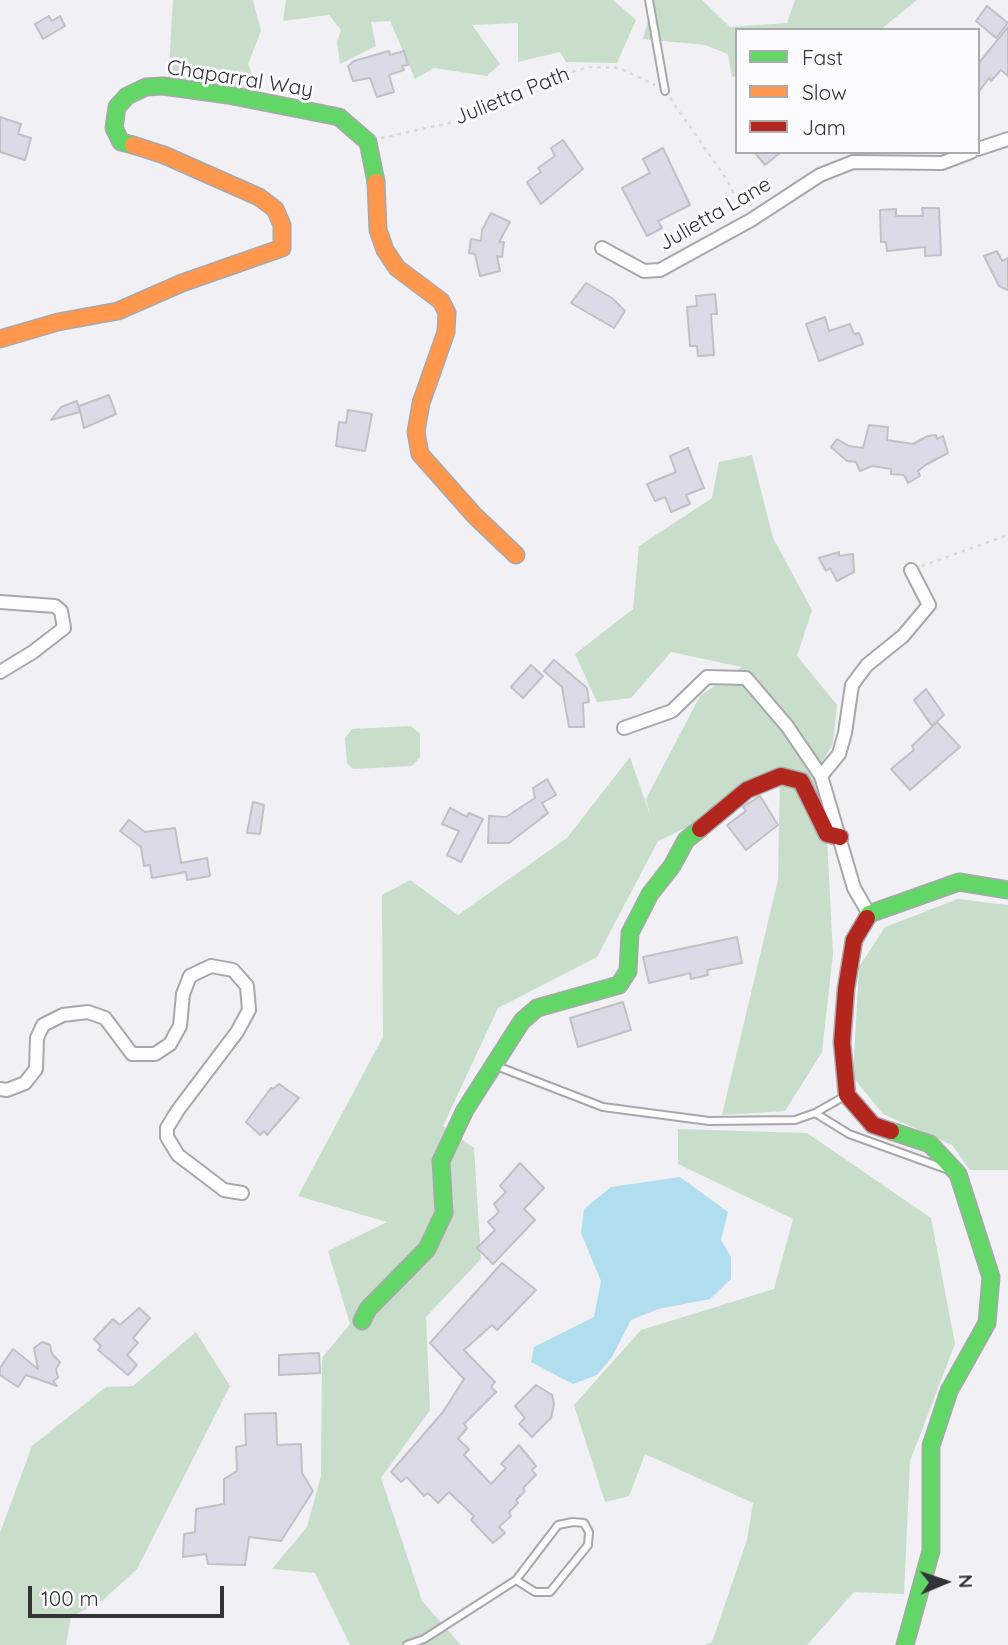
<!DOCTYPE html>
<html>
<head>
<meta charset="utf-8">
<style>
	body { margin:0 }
	#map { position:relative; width:1008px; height:1645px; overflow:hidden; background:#f0f0f5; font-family:Quicksand,sans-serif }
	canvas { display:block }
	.legend { position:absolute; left:735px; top:28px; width:245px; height:126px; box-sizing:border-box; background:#fbfbfd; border:2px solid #ababae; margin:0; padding:9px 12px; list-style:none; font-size:21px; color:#323237 }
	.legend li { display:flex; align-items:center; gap:14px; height:35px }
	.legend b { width:35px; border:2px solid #ababae }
	.north { position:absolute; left:910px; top:1547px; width:70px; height:70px; -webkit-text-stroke:5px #fbfbfd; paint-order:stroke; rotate:88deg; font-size:19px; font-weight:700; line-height:28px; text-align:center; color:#323237 }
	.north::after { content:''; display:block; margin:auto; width:24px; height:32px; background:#323237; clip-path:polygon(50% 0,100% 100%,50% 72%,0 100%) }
	.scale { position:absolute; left:28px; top:1586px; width:196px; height:32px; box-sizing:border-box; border:4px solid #323237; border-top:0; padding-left:9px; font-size:21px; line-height:24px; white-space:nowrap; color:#323237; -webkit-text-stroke:5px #fbfbfd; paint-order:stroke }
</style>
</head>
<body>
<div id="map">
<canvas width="1008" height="1645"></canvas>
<ul class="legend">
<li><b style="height:9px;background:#63d668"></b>Fast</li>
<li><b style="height:9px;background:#ff974d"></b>Slow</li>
<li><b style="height:9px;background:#b3261e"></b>Jam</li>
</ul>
<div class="north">N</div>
<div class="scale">100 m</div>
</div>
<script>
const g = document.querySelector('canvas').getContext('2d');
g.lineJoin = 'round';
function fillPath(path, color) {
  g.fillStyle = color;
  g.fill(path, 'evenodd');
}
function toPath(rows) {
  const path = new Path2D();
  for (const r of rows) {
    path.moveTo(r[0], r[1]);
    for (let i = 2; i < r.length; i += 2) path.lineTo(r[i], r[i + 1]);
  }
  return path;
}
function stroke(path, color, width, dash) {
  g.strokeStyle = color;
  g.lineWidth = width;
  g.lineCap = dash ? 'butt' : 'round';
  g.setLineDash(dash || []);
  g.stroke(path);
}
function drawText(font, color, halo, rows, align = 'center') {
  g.font = font + ' Quicksand,sans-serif';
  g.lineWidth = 6;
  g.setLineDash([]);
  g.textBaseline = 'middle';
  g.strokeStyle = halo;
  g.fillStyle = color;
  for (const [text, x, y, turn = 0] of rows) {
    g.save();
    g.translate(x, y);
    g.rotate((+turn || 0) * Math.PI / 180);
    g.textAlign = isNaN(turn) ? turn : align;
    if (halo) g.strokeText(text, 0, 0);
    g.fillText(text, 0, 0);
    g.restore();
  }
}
fillPath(toPath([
	[173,0,253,0,261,31,248,64,262,100,168,82],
	[286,0,613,0,636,20,617,63,566,62,560,52,518,62,518,23,472,25,500,64,487,76,434,68,415,79,390,21,371,22,376,46,340,64,337,42,341,30,329,15,283,21],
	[654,0,702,0,730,27,787,23,795,0,917,0,880,30,737,30,737,75,732,77,728,54,705,45,643,39],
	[752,455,773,538,812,610,797,656,837,705,833,743,823,761,833,954,822,1052,785,1111,722,1115,778,880,780,773,705,819,658,841,597,957,498,1008,443,1126,474,1148,481,1259,426,1317,430,1410,381,1478,422,1601,461,1645,350,1645,315,1573,272,1569,307,1527,321,1476,322,1358,350,1324,328,1251,387,1222,298,1196,383,1037,382,895,410,880,458,915,567,838,630,757,651,818,646,799,700,696,742,667,671,652,631,698,597,702,575,654,633,609,639,546,712,498,719,462],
	[411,726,420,734,420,757,412,766,353,769,347,763,345,738,352,729],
	[958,899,1008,905,1008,1170,970,1170,952,1145,883,1114,853,1077,859,967,885,927],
	[678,1129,807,1133,931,1218,955,1344,910,1461,904,1594,854,1592,807,1645,705,1645,712,1642,747,1540,753,1503,645,1454,629,1496,605,1502,574,1405,641,1330,774,1289,793,1219,678,1164],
	[196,1332,230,1386,137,1569,103,1600,71,1617,66,1645,0,1645,0,1533,32,1446,106,1387,133,1386]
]), '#c8ddca');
fillPath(toPath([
	[680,1177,728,1212,721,1240,731,1257,731,1279,710,1299,658,1309,631,1320,612,1357,597,1375,573,1384,531,1362,534,1347,594,1317,601,1281,581,1233,584,1209,611,1187]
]), '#b0deef');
const building = toPath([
	[987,6,1008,23,996,38,976,21,987,6],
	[49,16,52,21,60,16,65,26,43,39,35,24,49,16],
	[1008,27,1008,76,1001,70,991,81,989,78,978,93,978,64,1008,27],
	[389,51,390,55,404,51,408,65,402,66,404,70,389,75,394,92,377,97,370,78,353,81,348,66,354,61,389,51],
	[0,117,21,124,18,134,31,138,25,160,0,152,0,117],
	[563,140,583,169,541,204,527,182,541,172,538,168,555,156,551,148,563,140],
	[663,148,690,205,658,221,662,228,647,236,622,188,650,173,643,159,663,148],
	[754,152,781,152,765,165,754,152],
	[922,208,939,208,941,255,925,256,925,247,887,251,886,242,881,242,880,210,896,209,896,216,923,216,922,208],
	[491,213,510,222,499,242,504,242,502,257,497,256,500,271,480,276,475,254,469,253,471,239,481,241,482,230,491,213],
	[997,251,1002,261,1008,258,1008,290,999,286,984,256,997,251],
	[586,283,612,298,625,311,614,328,571,303,586,283],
	[715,294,717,314,711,314,714,355,698,356,697,346,690,346,687,307,697,306,696,296,715,294],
	[825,317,829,331,850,324,854,334,859,333,863,344,819,361,806,324,825,317],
	[109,395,116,414,84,428,79,406,109,395],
	[77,401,80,412,51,420,61,407,77,401],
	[348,410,372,414,365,451,336,446,339,422,346,423,348,410],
	[869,425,888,427,887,440,913,444,928,436,936,435,937,439,943,436,948,453,927,464,918,471,920,476,908,483,904,475,891,474,891,469,872,466,860,471,856,462,847,461,831,447,837,439,849,446,863,448,869,425],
	[688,448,704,488,686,495,690,504,671,512,665,497,655,501,647,484,676,472,670,456,688,448],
	[839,552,839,556,853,554,854,572,837,581,830,568,826,571,819,558,839,552],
	[554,660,587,688,589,702,583,703,584,727,569,727,562,687,544,671,554,660],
	[531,665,543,676,523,698,511,687,531,665],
	[926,689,944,715,932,726,914,700,926,689],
	[937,722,960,747,910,790,891,769,914,750,912,746,937,722],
	[547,779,556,795,542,803,548,813,509,843,488,843,489,816,506,817,535,798,533,788,547,779],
	[760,796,778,825,746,850,727,825,746,811,743,807,760,796],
	[253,802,264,805,260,834,247,833,253,802],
	[450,808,467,817,469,813,483,819,461,862,447,855,459,831,442,824,450,808],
	[129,820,145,832,175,828,181,863,207,858,210,876,187,880,186,872,152,878,150,865,144,866,141,847,120,831,129,820],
	[737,937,742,963,707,970,708,975,691,979,690,973,649,983,643,957,737,937],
	[623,1002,631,1030,578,1047,570,1018,623,1002],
	[279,1084,299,1098,267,1135,264,1131,260,1135,246,1122,271,1088,273,1089,279,1084],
	[520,1163,544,1188,524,1209,535,1220,493,1264,477,1248,495,1230,488,1222,499,1212,494,1204,506,1192,500,1186,520,1163],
	[502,1263,536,1290,497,1330,492,1325,464,1350,495,1382,491,1387,496,1392,464,1424,467,1428,458,1439,469,1449,464,1455,491,1484,506,1468,501,1464,519,1445,536,1466,532,1470,536,1475,523,1488,525,1491,516,1500,518,1503,509,1512,511,1516,499,1527,505,1533,493,1543,471,1520,474,1516,449,1492,438,1503,428,1493,424,1496,407,1477,401,1482,391,1472,443,1412,464,1379,430,1343,502,1263],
	[139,1308,150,1318,133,1338,138,1343,127,1355,137,1365,128,1375,98,1350,101,1346,94,1339,113,1319,120,1325,139,1308],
	[42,1342,50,1345,52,1354,60,1362,56,1369,58,1378,53,1381,57,1386,26,1375,18,1387,0,1375,0,1368,13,1349,38,1369,34,1348,42,1342],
	[319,1353,320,1373,279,1375,279,1355,319,1353],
	[536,1385,552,1395,554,1404,551,1418,532,1437,519,1424,525,1418,515,1406,536,1385],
	[276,1413,277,1445,301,1444,302,1473,313,1491,281,1541,249,1537,245,1565,208,1564,206,1554,183,1557,184,1534,195,1532,196,1509,224,1504,224,1479,237,1471,236,1447,246,1445,245,1414,276,1413]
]);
fillPath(building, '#dbdbe7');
stroke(building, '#c1c1c5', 2);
const lane = toPath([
	[649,0,665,91],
	[494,1065,603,1107,709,1121,795,1120,815,1113],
	[845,1096,815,1113,849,1134,946,1169],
	[407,1645,424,1639,516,1580,558,1525,573,1522,584,1523,589,1532,588,1545,550,1592,535,1592,516,1580]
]);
const street = toPath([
	[978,149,1008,139],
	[602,248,644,271,660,270,751,220,820,175,853,162,942,163,971,152],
	[0,602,55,606,61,611,64,628,33,652,0,672],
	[624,728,672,711,707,677,746,678,787,726,821,776,854,888,869,914],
	[821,776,839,754,845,733,852,685,867,665,903,636,929,605,911,570],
	[0,1089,7,1090,25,1083,36,1069,37,1038,43,1025,63,1015,88,1012,105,1018,132,1054,155,1054,170,1044,180,1026,183,994,190,976,211,966,233,970,247,986,249,1010,237,1032,178,1110,167,1128,167,1137,178,1155,224,1190,242,1193]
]);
const fast = toPath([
	[133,145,121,142,114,128,117,107,127,96,146,87,163,86,228,95,339,117,368,142,376,182],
	[867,918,869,914,959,882,1008,890],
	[891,1131,930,1144,958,1174,991,1277,987,1323,949,1391,931,1446,931,1551,905,1645],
	[362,1321,368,1309,427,1249,444,1213,441,1161,465,1110,522,1021,537,1008,619,985,628,971,630,933,650,894,672,866,686,840,700,829]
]);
const slow = toPath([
	[376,182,378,230,385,250,397,268,441,301,447,313,446,332,421,403,416,432,420,454,475,516,516,555],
	[0,339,58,322,118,311,182,283,282,248,282,225,275,209,259,197,164,155,133,145]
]);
const jam = toPath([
	[700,829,747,790,781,776,801,781,827,834,840,837],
	[867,918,854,940,846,989,842,1042,847,1095,873,1125,891,1131]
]);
stroke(lane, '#a8a8ac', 10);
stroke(street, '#a8a8ac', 16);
stroke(fast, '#a8a8ac', 19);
stroke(slow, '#a8a8ac', 19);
stroke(jam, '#a8a8ac', 19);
stroke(toPath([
	[670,98,725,177,743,210],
	[381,138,463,120,540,81,589,67,619,68,655,85],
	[922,566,1008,535]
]), '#d8d8da', 2.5, [3.5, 5]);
stroke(lane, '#fdfdfe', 6);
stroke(street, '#fdfdfe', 12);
stroke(fast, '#63d668', 16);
stroke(slow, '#ff974d', 16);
stroke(jam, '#b3261e', 16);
drawText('21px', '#323237', '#fbfbfd', [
	["Chaparral Way",240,79,9],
	["Julietta Path",512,96,-22],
	["Julietta Lane",715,214,-30]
]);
</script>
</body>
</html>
